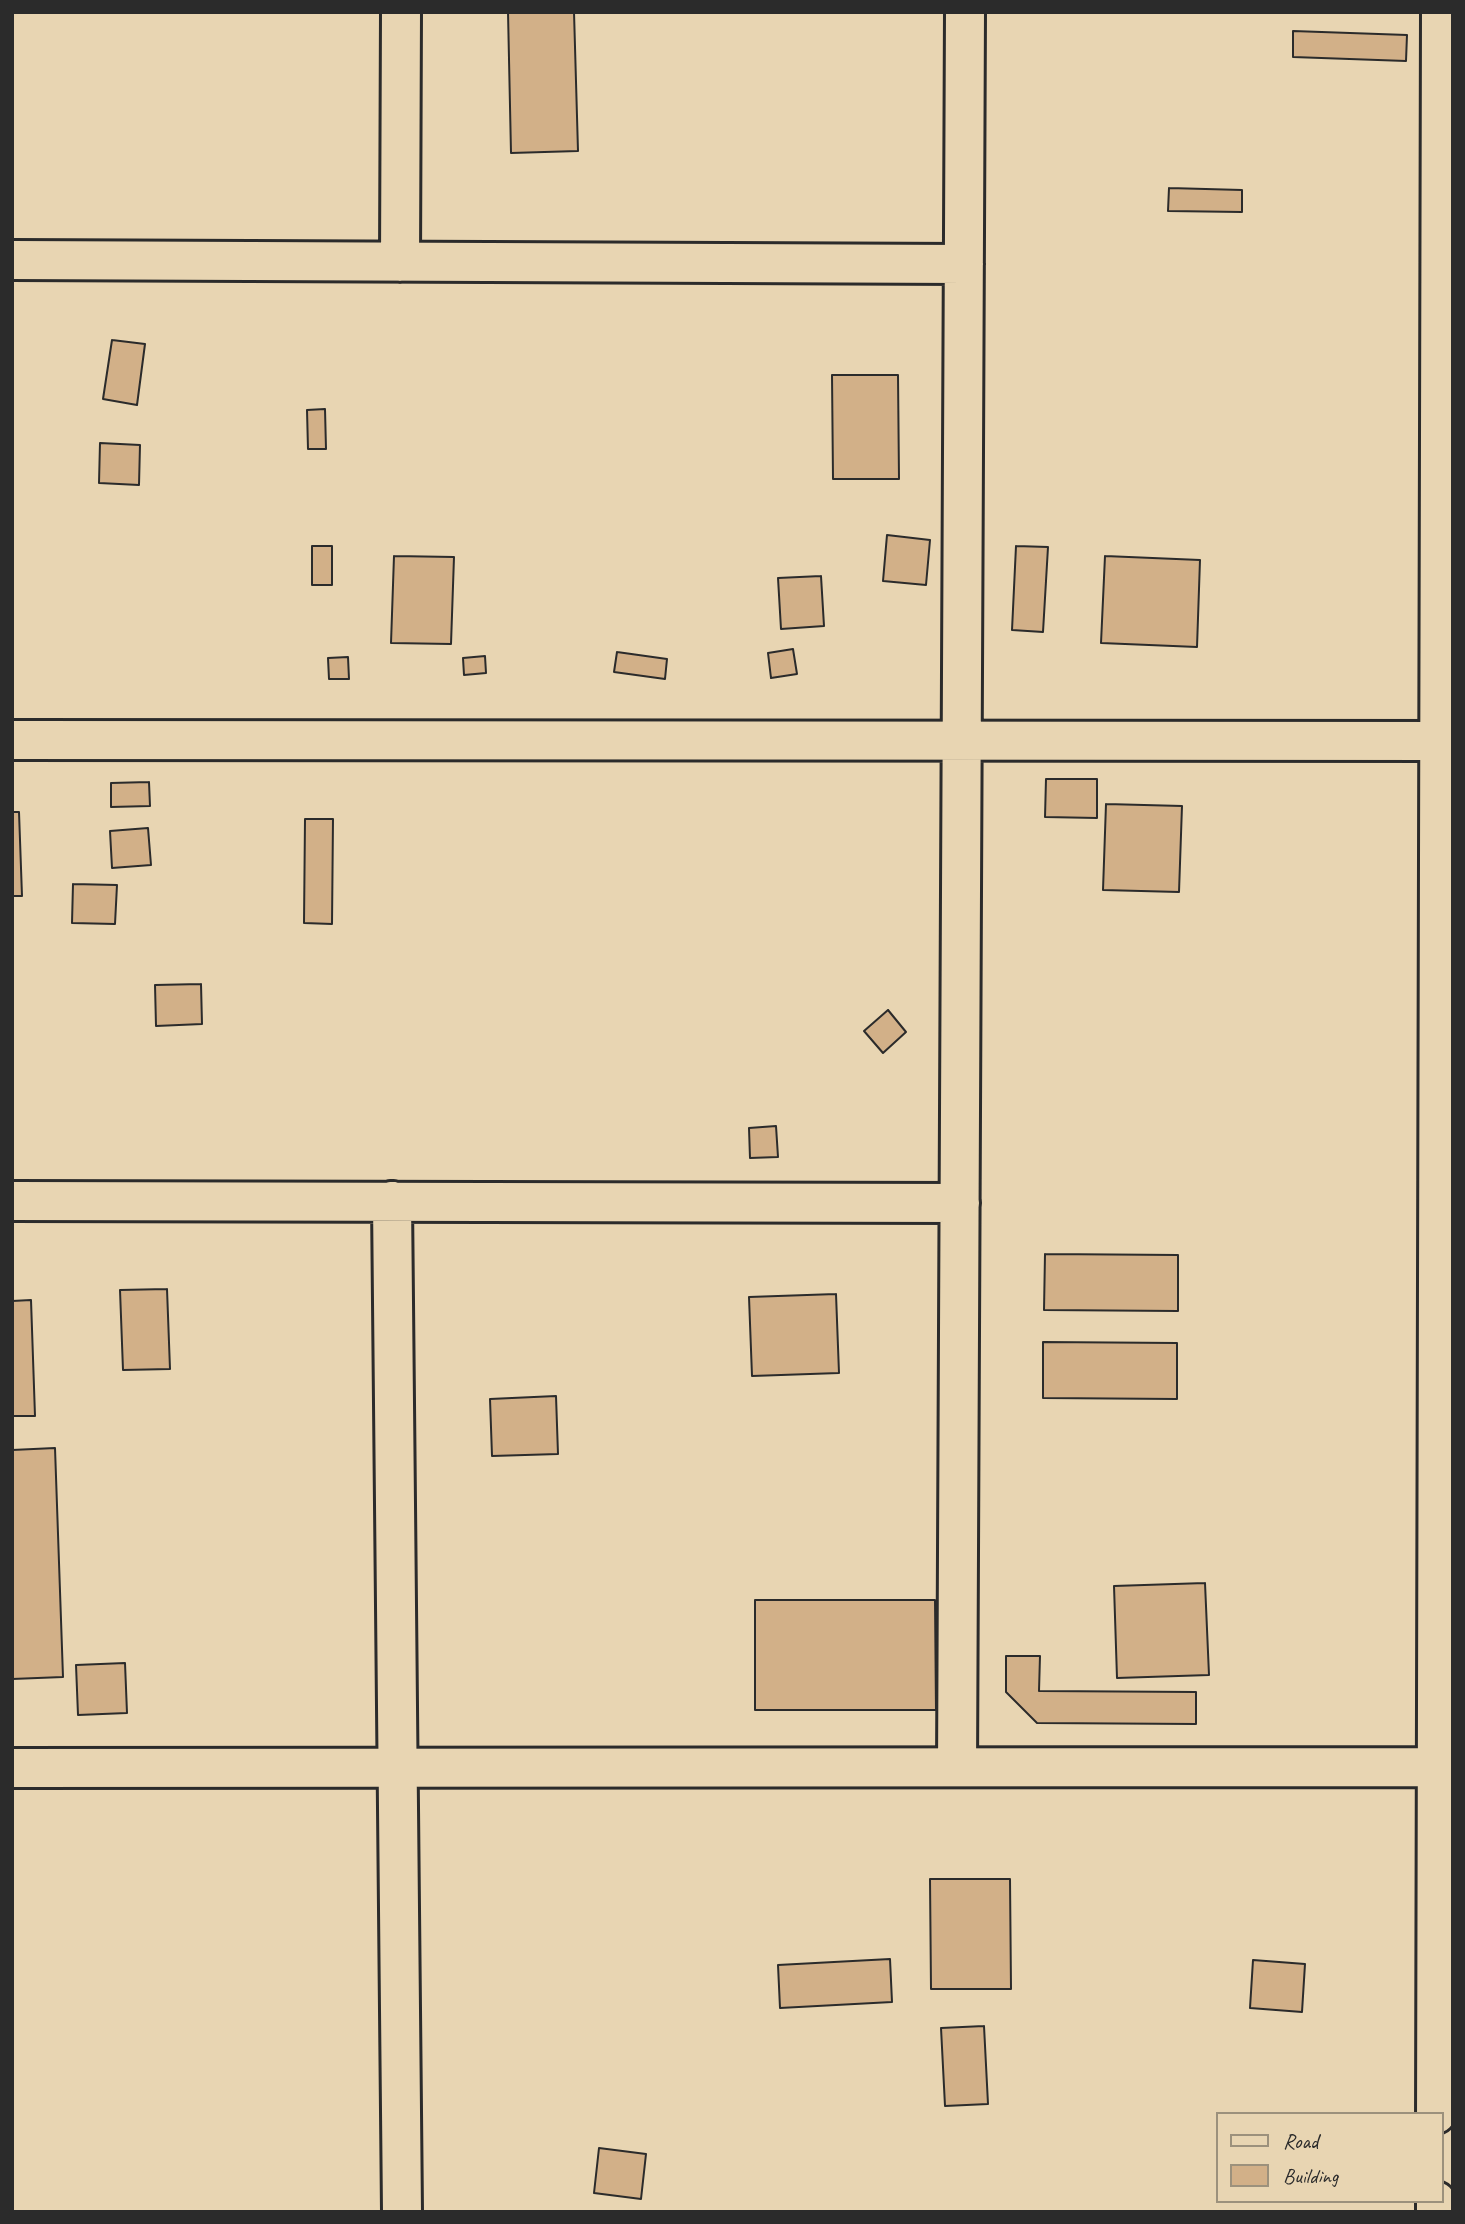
<!DOCTYPE html>
<html>
<head>
<meta charset="utf-8">
<style>
	body { margin:0 }
	#map { position:relative; width:1465px; height:2224px; overflow:hidden; background:#e8d5b2; font-family:Caveat,sans-serif }
	canvas { display:block }
	.frame { position:absolute; inset:0; border:14px solid #2b2b2b; pointer-events:none }
	.legend { position:absolute; left:1216px; top:2112px; width:228px; height:91px; box-sizing:border-box; background:#e8d5b2; border:2px solid #9c917c; margin:0; padding:9px 12px; list-style:none; font-size:21px; color:#2b2b2b }
	.legend li { display:flex; align-items:center; gap:14px; height:35px }
	.legend b { width:35px; border:2px solid #9c917c }
</style>
</head>
<body>
<div id="map">
<canvas width="1465" height="2224"></canvas>
<div class="frame"></div>
<ul class="legend">
<li><b style="height:9px;background:#e8d5b2"></b>Road</li>
<li><b style="height:19px;background:#d2b088"></b>Building</li>
</ul>
</div>
<script>
const g = document.querySelector('canvas').getContext('2d');
g.lineJoin = 'round';
function fillPath(path, color) {
  g.fillStyle = color;
  g.fill(path, 'evenodd');
}
function toPath(rows) {
  const path = new Path2D();
  for (const r of rows) {
    path.moveTo(r[0], r[1]);
    for (let i = 2; i < r.length; i += 2) path.lineTo(r[i], r[i + 1]);
  }
  return path;
}
function stroke(path, color, width, dash) {
  g.strokeStyle = color;
  g.lineWidth = width;
  g.lineCap = dash ? 'butt' : 'round';
  g.setLineDash(dash || []);
  g.stroke(path);
}
const building = toPath([
	[508,12,574,12,578,151,511,153,508,12],
	[1293,31,1407,35,1406,61,1293,57,1293,31],
	[1169,188,1242,190,1242,212,1168,211,1169,188],
	[112,340,145,344,137,405,103,399,112,340],
	[832,375,898,375,899,479,833,479,832,375],
	[325,409,326,449,308,449,307,410,325,409],
	[100,443,140,445,139,485,99,483,100,443],
	[887,535,930,540,926,585,883,581,887,535],
	[312,546,332,546,332,585,312,585,312,546],
	[1016,546,1048,547,1043,632,1012,630,1016,546],
	[394,556,454,557,451,644,391,643,394,556],
	[1105,556,1200,560,1197,647,1101,643,1105,556],
	[821,576,824,626,781,629,778,578,821,576],
	[793,649,797,674,771,678,768,653,793,649],
	[617,652,667,659,665,679,614,672,617,652],
	[485,656,486,673,464,675,463,658,485,656],
	[348,657,349,679,329,679,328,658,348,657],
	[1046,779,1097,779,1097,818,1045,817,1046,779],
	[149,782,150,806,111,807,111,783,149,782],
	[1106,804,1182,806,1179,892,1103,890,1106,804],
	[12,812,19,812,22,896,12,896,12,812],
	[305,819,333,819,332,924,304,923,305,819],
	[148,828,151,865,112,868,110,831,148,828],
	[73,884,117,885,115,924,72,923,73,884],
	[201,984,202,1024,156,1026,155,985,201,984],
	[888,1010,906,1032,883,1053,864,1031,888,1010],
	[776,1126,778,1157,750,1158,749,1128,776,1126],
	[1045,1254,1178,1255,1178,1311,1044,1310,1045,1254],
	[167,1289,170,1369,123,1370,120,1290,167,1289],
	[836,1294,839,1373,752,1376,749,1297,836,1294],
	[31,1300,35,1416,12,1416,12,1301,31,1300],
	[1043,1342,1177,1343,1177,1399,1043,1398,1043,1342],
	[556,1396,558,1454,492,1456,490,1399,556,1396],
	[55,1448,63,1677,12,1679,12,1450,55,1448],
	[1205,1583,1209,1675,1117,1678,1114,1586,1205,1583],
	[755,1600,935,1600,936,1710,755,1710,755,1600],
	[1006,1656,1040,1656,1039,1691,1196,1692,1196,1724,1037,1723,1006,1692,1006,1656],
	[125,1663,127,1713,78,1715,76,1665,125,1663],
	[930,1879,1010,1879,1011,1989,931,1989,930,1879],
	[890,1959,892,2002,780,2008,778,1965,890,1959],
	[1253,1960,1305,1964,1302,2012,1250,2008,1253,1960],
	[984,2026,988,2104,945,2106,941,2028,984,2026],
	[599,2148,646,2154,641,2199,594,2193,599,2148]
]);
fillPath(building, '#d2b088');
stroke(building, '#2b2b2b', 2);
const minor = toPath([
	[12,260,964,264],
	[400,262,401,12],
	[12,740,1453,741],
	[12,1201,960,1203],
	[392,1201,402,2212],
	[957,1767,965,12],
	[12,1768,1453,1767],
	[1436,2114,1441,12],
	[1436,2212,1436,2201]
]);
stroke(minor, '#2b2b2b', 44);
stroke(minor, '#e8d5b2', 38);
</script>
</body>
</html>
